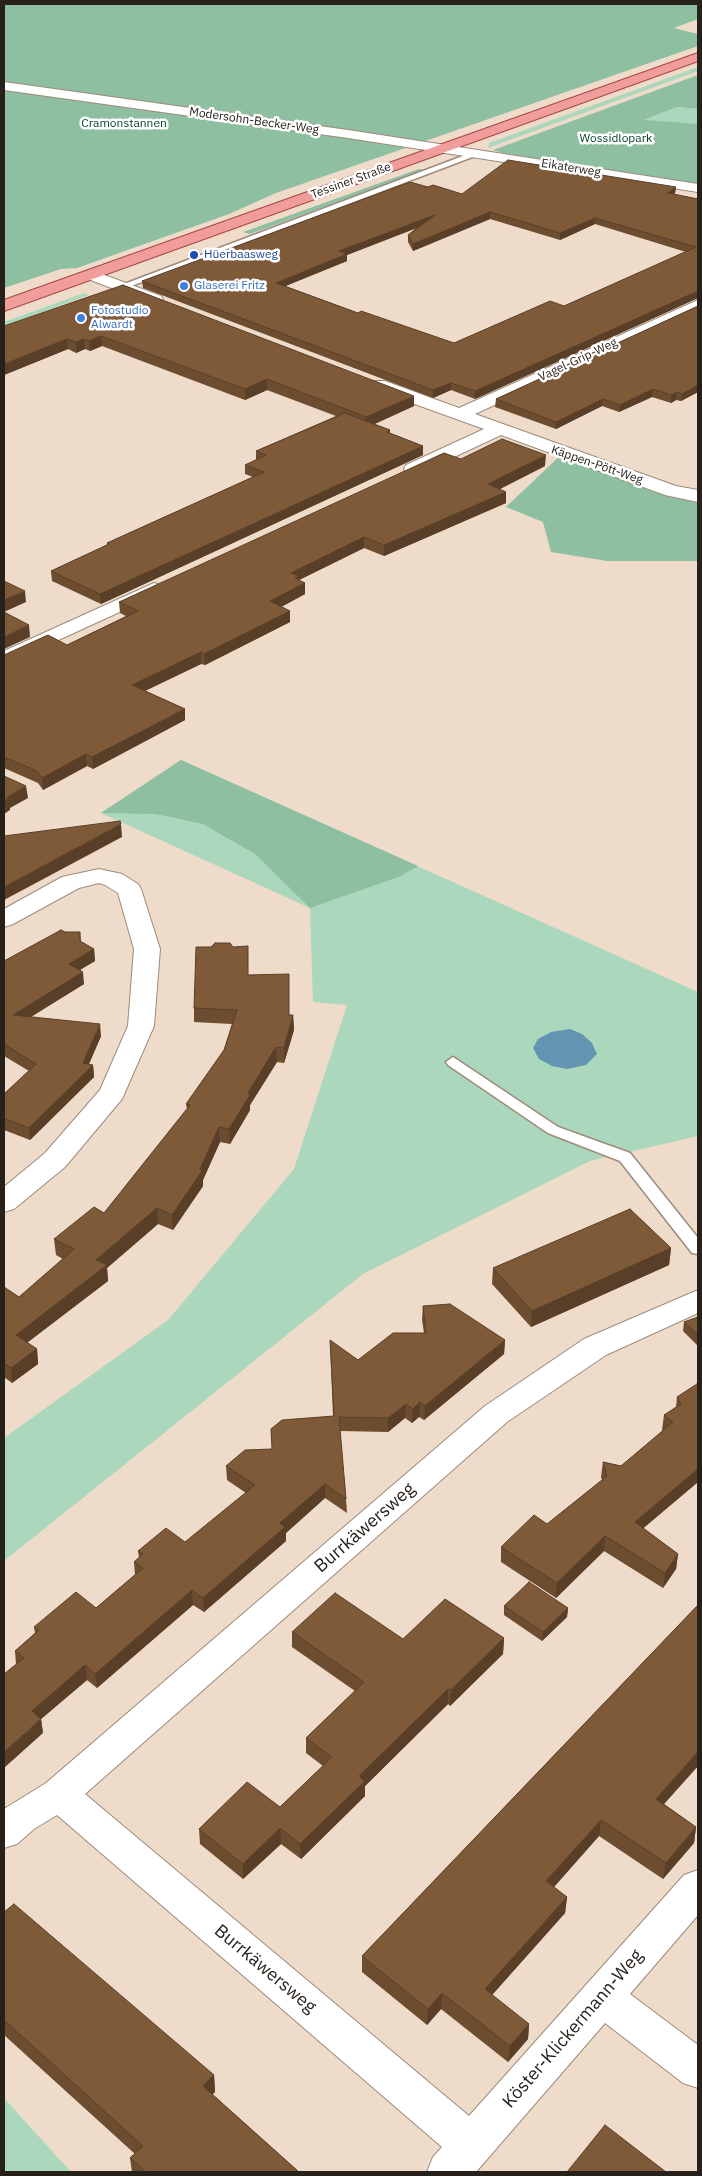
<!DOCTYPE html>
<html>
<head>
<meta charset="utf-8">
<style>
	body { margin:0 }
	#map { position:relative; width:702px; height:2176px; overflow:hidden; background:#efdbca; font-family:"IBM Plex Sans",sans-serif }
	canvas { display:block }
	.frame { position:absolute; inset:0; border:5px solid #28201a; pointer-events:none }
</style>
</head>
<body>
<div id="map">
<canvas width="702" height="2176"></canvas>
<div class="frame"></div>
</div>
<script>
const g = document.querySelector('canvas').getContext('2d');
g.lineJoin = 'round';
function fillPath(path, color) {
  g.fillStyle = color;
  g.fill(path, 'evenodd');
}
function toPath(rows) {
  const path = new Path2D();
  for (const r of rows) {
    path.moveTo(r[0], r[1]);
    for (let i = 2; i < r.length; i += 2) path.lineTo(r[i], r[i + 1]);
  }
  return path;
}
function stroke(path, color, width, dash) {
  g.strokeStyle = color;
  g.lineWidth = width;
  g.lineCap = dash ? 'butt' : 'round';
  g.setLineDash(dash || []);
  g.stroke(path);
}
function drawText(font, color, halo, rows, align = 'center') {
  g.font = font + ' "IBM Plex Sans",sans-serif';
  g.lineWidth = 5;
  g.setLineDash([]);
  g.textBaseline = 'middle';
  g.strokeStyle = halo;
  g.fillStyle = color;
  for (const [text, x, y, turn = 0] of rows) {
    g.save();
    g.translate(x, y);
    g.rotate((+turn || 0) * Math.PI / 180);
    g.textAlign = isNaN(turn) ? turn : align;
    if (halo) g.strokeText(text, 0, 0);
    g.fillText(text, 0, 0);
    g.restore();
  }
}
fillPath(toPath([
	[698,67,698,71,488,148,489,143],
	[677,107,698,109,698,124,642,121],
	[84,293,89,295,4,326,4,322],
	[181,760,698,992,698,1136,590,1161,363,1274,4,1561,4,1438,168,1320,294,1169,347,1005,313,1002,310,908,101,813],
	[4,2098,71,2172,4,2172]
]), '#abd8bc');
fillPath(toPath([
	[4,4,698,4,698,19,674,28,698,34,698,46,276,193,229,214,77,268,61,269,4,288],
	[698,75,698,109,677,107,644,120,698,124,698,186,509,155,493,150],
	[419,169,424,170,250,234,243,232],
	[563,453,690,496,698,496,698,561,607,561,551,552,543,522,506,507],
	[181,760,418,866,401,876,310,908,255,854,203,824,156,814,101,813]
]), '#8dbfa0');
fillPath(toPath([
	[570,1029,582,1034,592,1043,597,1054,586,1065,567,1069,552,1066,539,1059,533,1048,538,1039,551,1032]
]), '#6395b2');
const service = toPath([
	[476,151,483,153,126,288,119,286,476,151],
	[453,1057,558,1127,630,1153,698,1238,698,1254,692,1253,620,1161,548,1133,448,1065,446,1062,453,1057]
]);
const minor = toPath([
	[4,82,348,130,698,184,698,192,348,138,4,90,4,82],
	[91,270,161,296,163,299,155,304,149,302,85,278,83,275,91,270],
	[698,300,698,311,475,414,676,486,698,490,698,502,665,495,501,435,420,473,406,473,404,469,406,465,484,429,373,389,370,385,373,381,385,381,459,408,698,300],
	[154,583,161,585,164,589,161,593,4,665,4,651,154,583],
	[99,869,122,874,138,884,141,889,160,949,154,1026,122,1099,65,1167,14,1209,4,1212,4,1187,45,1153,100,1090,128,1026,134,949,118,893,105,885,99,883,79,888,13,924,4,927,4,909,62,877,99,869],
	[698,1290,698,1313,606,1355,507,1422,85,1794,469,2116,684,1875,698,1870,698,1915,630,1994,698,2045,698,2088,683,2083,605,2023,476,2172,427,2172,433,2157,442,2147,57,1815,34,1829,17,1844,4,1848,4,1809,46,1783,485,1406,584,1339,698,1290]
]);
const primary = toPath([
	[698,53,698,61,4,311,4,300,698,53]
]);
stroke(service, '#9d8b7b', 3);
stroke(minor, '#9d8b7b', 2);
stroke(primary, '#a54744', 2);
fillPath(service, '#fff');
fillPath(minor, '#fff');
fillPath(primary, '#f19d9c');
fillPath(toPath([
	[428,187,462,194,676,187,675,193,674,194,698,199,698,298,475,399,451,390,433,398,143,288,142,281],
	[490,219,560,240,595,224,686,252,564,306,454,343,358,313,285,286,347,261,347,255,416,228,408,235,408,242,413,251],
	[123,285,414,406,374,424,390,430,390,433,423,446,423,455,101,604,52,581,51,571,107,545,107,543,253,477,245,474,245,465,256,460,256,451,336,416,267,390,245,400,102,346,90,351,85,349,76,353,68,349,4,375],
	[698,306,698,392,681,401,676,400,671,403,652,397,619,412,602,406,556,429,495,407,496,399],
	[461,459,545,466,500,489,506,503,384,556,364,548,299,580,305,594,281,607,290,611,290,622,205,665,201,664,145,691,185,709,185,720,93,769,87,766,43,790,38,783,4,768,4,655,67,645,126,616,120,613,119,602],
	[65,932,80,932,81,942,94,949,95,961,79,970,84,984,31,1017,101,1036,89,1064,93,1065,94,1077,30,1140,4,1130,4,1094,29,1071,4,1056,4,961],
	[249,975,289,1015,293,1015,294,1030,284,1063,277,1062,250,1105,250,1110,230,1144,220,1142,203,1180,203,1186,173,1230,158,1224,107,1268,108,1281,27,1343,37,1349,38,1364,12,1383,4,1377,4,1287,19,1297,63,1259,56,1255,54,1239,104,1213,187,1109,186,1104,224,1050,232,1024,194,1022,194,1008],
	[671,1248,669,1265,531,1327,492,1284,493,1268],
	[423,1306,505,1340,504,1354,424,1420,419,1417,412,1423,405,1418,388,1432,340,1431,346,1499,347,1513,325,1498,286,1533,286,1541,204,1612,193,1605,97,1688,87,1680,41,1719,43,1733,16,1664,15,1651,35,1633,34,1627,96,1608,135,1575,134,1562,139,1558,138,1551,185,1542,246,1493,227,1480,226,1466,272,1449,333,1416,330,1340,358,1360,424,1333,422,1320],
	[698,1317,698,1346,683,1331,684,1322],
	[697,1384,698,1482,643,1528,678,1554,676,1569,663,1588,604,1551,556,1598,501,1562,501,1547,547,1524,602,1480,601,1477,603,1462,621,1466,663,1431,662,1430,664,1415,676,1407,677,1397],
	[698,1605,698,1766,664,1804,696,1827,694,1843,663,1879,599,1836,554,1887,567,1897,565,1913,492,1995,529,2024,528,2039,508,2062,441,2009,427,2025,362,1972,362,1956],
	[504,1606,568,1608,567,1617,542,1641,504,1615],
	[292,1632,403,1639,504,1638,503,1654,450,1706,448,1704,365,1786,365,1796,301,1859,281,1844,243,1879,200,1844,199,1829,280,1807,323,1766,306,1753,306,1738,355,1691,292,1647],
	[4,1912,214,2075,215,2092,212,2094,299,2172,132,2172,130,2158,135,2154,4,2035]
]), '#6d4d30');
fillPath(toPath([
	[676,187,675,193,668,200,668,193],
	[490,212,490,219,413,251,413,244],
	[435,215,435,221,347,255,347,261,276,290,276,283,339,251],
	[595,218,595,224,560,240,560,233],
	[698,291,698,298,475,399,475,391],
	[101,336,102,346,90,351,89,341],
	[67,339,68,349,4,375,4,364],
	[84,339,85,349,76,353,76,342],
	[267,379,267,390,245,400,245,389],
	[451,383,451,390,433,398,433,390],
	[698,385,698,392,681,401,682,394],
	[653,389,652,397,619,412,620,405],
	[677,392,676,400,671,403,671,395],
	[414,396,414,406,366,428,366,417],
	[603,399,602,406,556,429,556,422],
	[423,446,423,455,101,604,100,594],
	[546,455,545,466,488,495,488,484],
	[506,492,506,503,384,556,384,545],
	[364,537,364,548,299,580,305,583,305,594,270,613,270,601,291,573],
	[25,591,26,602,4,612,4,600],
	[290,611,290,622,205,665,204,654],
	[29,625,30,637,4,649,4,637],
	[201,652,201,664,132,697,132,685],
	[185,709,185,720,93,769,92,757],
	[86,754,87,766,43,790,42,778],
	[26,786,28,798,10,808,10,810,4,814,4,801,7,797],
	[121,824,122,837,4,900,4,887],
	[94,949,95,961,70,976,69,964],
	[83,972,84,984,14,1027,13,1015],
	[293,1015,294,1030,284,1063,284,1048],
	[100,1024,101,1036,85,1073,93,1065,94,1077,30,1140,29,1128,83,1063],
	[276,1047,277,1062,250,1105,250,1110,230,1144,229,1129,248,1093],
	[219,1127,220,1142,203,1180,203,1186,173,1230,172,1215,200,1169],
	[157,1208,158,1224,107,1268,108,1281,17,1350,16,1335,96,1260],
	[671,1248,669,1265,531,1327,532,1311],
	[505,1340,504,1354,424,1420,425,1406],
	[37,1349,38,1364,12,1383,11,1368],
	[420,1402,419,1417,412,1423,413,1409],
	[406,1404,405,1418,388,1432,388,1418],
	[698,1469,698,1482,633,1537,635,1522],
	[325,1484,325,1498,286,1533,286,1541,204,1612,203,1598,280,1523],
	[605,1536,604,1551,556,1598,557,1583],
	[678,1554,676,1569,663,1588,665,1573],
	[192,1590,193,1605,97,1688,95,1674],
	[568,1608,567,1617,542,1641,543,1632],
	[504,1638,503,1654,450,1706,451,1690],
	[85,1665,87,1680,34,1725,32,1711],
	[448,1689,448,1704,365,1786,365,1796,301,1859,300,1844,359,1776],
	[41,1719,43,1733,4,1768,4,1752],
	[698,1752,698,1766,654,1815,656,1799],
	[601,1820,599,1836,545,1897,546,1881],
	[696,1827,694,1843,663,1879,666,1863],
	[280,1828,281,1844,243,1879,243,1864],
	[567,1897,565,1913,484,2004,485,1989],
	[442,1993,441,2009,427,2025,428,2009],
	[529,2024,528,2039,508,2062,510,2046],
	[214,2075,215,2092,204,2103,203,2086]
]), '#593f27');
const building = toPath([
	[508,160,676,187,668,193,698,199,698,291,475,391,451,383,433,390,142,281,410,182,428,187,433,185,462,194,508,160],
	[490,212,560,233,595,218,696,247,564,306,550,301,454,343,361,311,358,313,276,283,347,254,339,251,435,215,408,235,413,244,490,212],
	[123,285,414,396,366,417,267,379,245,389,101,336,89,341,84,339,76,342,67,339,4,364,4,326,123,285],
	[698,306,698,385,682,394,677,392,671,395,653,389,620,405,603,399,556,422,496,399,698,306],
	[345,413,390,430,387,432,423,446,100,594,51,571,109,544,107,543,264,472,245,465,266,455,256,451,345,413],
	[502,439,546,455,488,484,506,492,384,545,364,537,291,573,299,576,295,578,305,583,270,601,290,611,204,654,201,652,132,685,185,709,92,757,86,754,42,778,37,771,4,757,4,655,48,635,67,645,138,611,119,602,444,453,461,459,502,439],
	[4,581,25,591,4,600,4,581],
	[4,612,29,625,4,637,4,612],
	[4,776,26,786,7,797,9,798,4,801,4,776],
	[120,821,121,824,4,887,4,836,120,821],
	[61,930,65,932,80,932,80,941,94,949,69,964,83,972,13,1015,100,1024,83,1063,93,1065,29,1128,4,1118,4,1094,36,1064,4,1044,4,961,61,930],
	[215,943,230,943,233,947,248,946,248,975,289,974,289,1015,293,1015,284,1048,276,1047,248,1093,250,1095,229,1129,219,1127,200,1169,202,1171,172,1215,157,1208,96,1260,107,1265,16,1335,37,1349,11,1368,4,1363,4,1287,19,1297,74,1249,54,1239,94,1207,104,1213,190,1105,186,1104,224,1050,237,1010,194,1008,196,947,211,947,215,943],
	[630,1209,671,1248,532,1311,493,1268,630,1209],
	[450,1304,505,1340,425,1406,420,1402,413,1409,406,1404,388,1418,339,1417,346,1499,325,1484,280,1523,285,1527,203,1598,192,1590,95,1674,85,1665,32,1711,41,1719,4,1752,4,1674,24,1658,15,1651,39,1630,34,1627,76,1592,96,1608,143,1568,134,1562,143,1554,138,1551,166,1528,185,1542,255,1485,226,1466,245,1450,272,1449,271,1429,282,1420,334,1416,330,1340,358,1360,393,1333,426,1333,423,1306,450,1304],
	[698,1317,698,1335,684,1322,698,1317],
	[697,1384,698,1385,698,1469,635,1522,678,1554,665,1573,605,1536,557,1583,501,1547,534,1515,547,1524,607,1476,603,1462,621,1466,673,1422,664,1415,681,1404,677,1397,697,1384],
	[529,1582,568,1608,543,1632,504,1606,529,1582],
	[335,1593,403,1639,445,1599,504,1638,451,1690,448,1689,359,1776,365,1781,300,1844,280,1828,243,1864,199,1829,247,1782,280,1807,332,1757,306,1738,364,1682,292,1632,335,1593],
	[698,1605,698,1752,656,1799,696,1827,666,1863,601,1820,546,1881,567,1897,485,1989,529,2024,510,2046,442,1993,428,2009,362,1956,698,1605],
	[14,1904,214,2075,203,2086,299,2172,146,2172,130,2158,143,2146,4,2020,4,1912,14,1904],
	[605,2125,666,2172,567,2172,605,2125]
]);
fillPath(building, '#7f5a38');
stroke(building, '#593f27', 1);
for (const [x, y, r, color] of [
	[194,255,5,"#1a4fb4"],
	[184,286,5,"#3f7fe0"],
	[81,318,5,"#3f7fe0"]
]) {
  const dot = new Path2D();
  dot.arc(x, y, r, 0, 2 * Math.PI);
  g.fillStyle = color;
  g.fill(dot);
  stroke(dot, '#fff', 2);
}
drawText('12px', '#28201a', '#fff', [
	["Modersohn-Becker-Weg",254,121,8],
	["Eikaterweg",571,168,9],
	["Tessiner Straße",351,181,-20],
	["Vagel-Grip-Weg",578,360,-25],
	["Käppen-Pött-Weg",597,465,19]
]);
drawText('12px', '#034528', '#fff', [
	["Cramonstannen",124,124],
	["Wossidlopark",616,139]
]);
drawText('12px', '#164399', '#fff', [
	["Hüerbaasweg",204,255]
], 'left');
drawText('12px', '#366cbe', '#fff', [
	["Glaserei Fritz",194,286],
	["Fotostudio",91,311],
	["Alwardt",91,325]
], 'left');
drawText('18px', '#28201a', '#fff', [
	["Burrkäwersweg",365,1528,-41],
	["Burrkäwersweg",265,1969,40],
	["Köster-Klickermann-Weg",573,2029,-49]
]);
</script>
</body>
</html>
